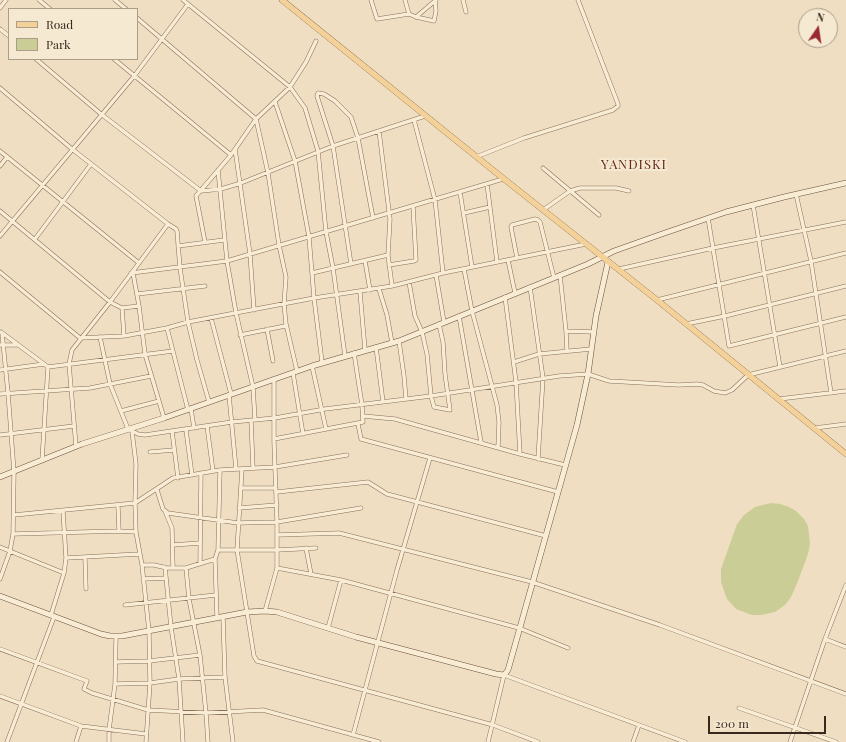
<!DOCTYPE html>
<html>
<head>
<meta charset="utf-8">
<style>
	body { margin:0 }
	#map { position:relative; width:846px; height:742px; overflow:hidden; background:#efdec2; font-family:"Playfair Display",serif }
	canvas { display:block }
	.legend { position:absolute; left:8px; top:8px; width:130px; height:52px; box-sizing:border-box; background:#f6e9d1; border:1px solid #aa9c89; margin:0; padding:5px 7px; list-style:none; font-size:12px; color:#38281d }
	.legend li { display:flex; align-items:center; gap:8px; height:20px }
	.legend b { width:20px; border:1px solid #aa9c89 }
	.north { position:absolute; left:798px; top:8px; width:40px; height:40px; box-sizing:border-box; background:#f6e9d1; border:1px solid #aa9c89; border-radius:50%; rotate:13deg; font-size:11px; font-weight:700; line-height:16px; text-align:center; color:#38281d }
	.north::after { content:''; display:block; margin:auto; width:14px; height:18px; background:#992830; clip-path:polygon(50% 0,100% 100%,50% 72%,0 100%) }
	.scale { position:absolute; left:708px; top:716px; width:118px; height:18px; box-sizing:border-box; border:2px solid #38281d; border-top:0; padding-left:5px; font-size:12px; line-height:14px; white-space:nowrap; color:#38281d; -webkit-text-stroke:3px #f6e9d1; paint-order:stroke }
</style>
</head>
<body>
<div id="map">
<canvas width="846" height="742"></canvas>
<ul class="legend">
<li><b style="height:5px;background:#f3d199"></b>Road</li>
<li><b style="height:11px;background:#cacd95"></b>Park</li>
</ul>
<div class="north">N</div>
<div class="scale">200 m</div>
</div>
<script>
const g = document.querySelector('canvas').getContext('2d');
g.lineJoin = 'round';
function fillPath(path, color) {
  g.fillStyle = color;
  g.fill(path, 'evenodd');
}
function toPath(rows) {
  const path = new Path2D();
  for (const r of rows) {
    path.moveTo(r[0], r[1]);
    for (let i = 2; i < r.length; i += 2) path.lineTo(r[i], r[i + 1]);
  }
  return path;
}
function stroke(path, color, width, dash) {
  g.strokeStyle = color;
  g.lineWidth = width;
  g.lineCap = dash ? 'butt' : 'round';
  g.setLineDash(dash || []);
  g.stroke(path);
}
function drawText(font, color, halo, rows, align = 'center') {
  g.font = font + ' "Playfair Display",serif';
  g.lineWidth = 4;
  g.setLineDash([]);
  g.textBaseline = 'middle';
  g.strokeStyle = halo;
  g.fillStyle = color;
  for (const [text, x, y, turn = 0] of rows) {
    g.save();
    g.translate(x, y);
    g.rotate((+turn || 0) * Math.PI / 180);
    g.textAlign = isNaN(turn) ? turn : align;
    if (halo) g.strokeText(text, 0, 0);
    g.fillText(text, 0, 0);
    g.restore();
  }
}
fillPath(toPath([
	[771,503,780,504,789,507,796,511,804,519,808,526,810,544,808,554,798,581,791,597,785,605,775,612,761,615,752,615,736,609,727,599,721,582,721,569,732,538,737,524,744,515,755,507]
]), '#cacd95');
const street = toPath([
	[39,0,50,9],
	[115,0,126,9],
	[183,0,290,87,305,108,318,151,326,232,333,268,345,356],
	[371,0,377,19,409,14,416,17,434,21,436,11,435,0],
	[405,0,409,14],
	[463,0,466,12],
	[0,8,6,0],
	[416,17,436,0],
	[137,18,256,119,268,173,279,245,286,277,284,304,286,324,297,371],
	[0,29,9,36],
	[36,59,101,114,201,191,221,189,241,183,333,146,425,116],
	[114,59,231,155],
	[0,88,72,149,168,224,176,229,177,231,180,268,188,322,197,360,209,402],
	[275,102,295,161,309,237,314,298,322,362],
	[414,120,435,200,443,273],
	[379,131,390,219,388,255,392,286],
	[235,149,250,254,254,310],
	[0,151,139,263],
	[476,157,524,138,613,110,618,106,618,104,578,0],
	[0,166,7,157],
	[543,168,599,215],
	[218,170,227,261,236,313,253,387,255,420],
	[487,184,497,262],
	[460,192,472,267],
	[796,194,811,261,831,393],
	[753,205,780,367],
	[543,210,570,191,580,188,616,188,629,191],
	[0,211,110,302,122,308,139,306,145,354,164,418],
	[464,213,490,207],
	[708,218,729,346,846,317],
	[0,236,135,75,188,4],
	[35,239,91,164],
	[205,242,196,196,231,155,256,119,290,87,306,62,316,41],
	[178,246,224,240],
	[517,258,511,227,512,225,535,219,538,220,540,222,554,278],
	[508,260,515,293],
	[365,261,370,290],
	[351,264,333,146,317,96,318,93,324,94,335,101,351,117,358,138,373,218],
	[389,265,414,261,416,260,413,206],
	[464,269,472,311,497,405,499,422,498,448],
	[619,269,713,248,846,222],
	[0,272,80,338,124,336,167,328,188,322,314,298,392,286,443,273,586,244],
	[131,273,227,261,503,179],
	[133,273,139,306],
	[312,273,388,255],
	[436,275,444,322],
	[560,275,566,331,567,351],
	[409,282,415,316,422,332,427,354,431,396,434,407,450,410,445,374,443,342,439,324],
	[530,287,543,378,538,459],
	[379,289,387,315,392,343],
	[360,292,365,350],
	[137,294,205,286],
	[505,297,516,382,520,454],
	[657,300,846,253],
	[122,308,124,336],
	[459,316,481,442],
	[211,318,231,394],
	[686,324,725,316,846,286],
	[167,328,188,410],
	[267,329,273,361],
	[566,331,594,332],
	[1,332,48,367,173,351],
	[240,335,285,326,286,324],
	[100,337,110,384,128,429,138,434,145,435,232,422,275,418,325,409,431,396,559,376,588,374,609,381,679,385,697,384,703,385,714,391,725,393,732,390,748,375,846,351],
	[399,341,404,376,406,399],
	[0,345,17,345],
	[376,347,383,402],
	[514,362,539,354,591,349],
	[312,366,326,429],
	[0,370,44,364],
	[293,373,303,434],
	[0,394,90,388,151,376],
	[229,395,236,469],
	[779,399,846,391],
	[191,409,194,428],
	[121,411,159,401],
	[363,416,395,419,520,454,565,465],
	[251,420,253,468],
	[358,424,361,439,558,492],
	[207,426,213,471],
	[815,428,846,424],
	[186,430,192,475],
	[132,431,136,464,135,503,136,532,142,565,149,631,150,683,146,742],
	[172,431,178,478],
	[0,435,74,426],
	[274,439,363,422,362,405,354,353],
	[76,446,69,364,72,350,110,302,168,224],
	[150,452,174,450],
	[42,460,48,367],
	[242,469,237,550,254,656,257,661,493,725,538,742],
	[241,488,276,488],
	[157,490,163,509,168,513,238,523,277,522,361,508],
	[277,492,368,482,387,494,546,536],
	[118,506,119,531],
	[239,508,277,505],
	[165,511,172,528,173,568],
	[14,515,135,503,173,478,220,470,275,467,347,455],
	[13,534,119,531,136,532],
	[277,535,339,533,532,582,660,625,846,694],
	[173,545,200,543],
	[0,547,64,573],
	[306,548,311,574],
	[218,550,277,550,316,548],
	[66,558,139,554],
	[85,558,86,589],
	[200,564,201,473],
	[142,565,154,565,167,568,186,568,215,559],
	[165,567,171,627,179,679,183,742],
	[186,568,189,599,200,655,206,713,208,742],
	[277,568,341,580,519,628,568,648],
	[0,579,10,551,13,534,14,472,8,393,2,333],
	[143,579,166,578],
	[125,605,216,595],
	[265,611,277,568,277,522,274,442,274,379],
	[51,615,64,573,66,558,63,511],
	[217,617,215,559,218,550,220,470],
	[223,617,225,677,233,742],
	[328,628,341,580],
	[825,639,846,647],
	[0,649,87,681,84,689,92,693,148,710,206,713,263,710,379,742],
	[116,662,149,661,200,655],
	[115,684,150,683,179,679,225,677],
	[0,696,81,726,146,734],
	[739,708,836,742],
	[353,735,397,570,430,458],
	[7,742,54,617],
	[76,742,81,726],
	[109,742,109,730,115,684,116,637],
	[488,742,504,675,685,742],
	[633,742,639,725],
	[790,742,825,639,846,585]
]);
const secondary = toPath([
	[0,477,82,444,164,418,312,366,399,341,588,264,614,251,659,235,726,212,784,197,846,183],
	[0,596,101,634,110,636,122,636,247,612,265,611,277,612,356,637,496,674,504,675,508,670,577,425,588,374,596,316,608,262]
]);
const primary = toPath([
	[282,0,504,179,657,300,846,454]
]);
stroke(street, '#896f59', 4.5);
stroke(secondary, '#6a503c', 6);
stroke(primary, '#563e2d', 6);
stroke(street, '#f9ecd5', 3.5);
stroke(secondary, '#f9ecd5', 5);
stroke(primary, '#f3d199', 5.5);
g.letterSpacing = '1px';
drawText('13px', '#65261c', '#f6e9d1', [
	["YANDISKI",634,165]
]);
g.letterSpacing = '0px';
</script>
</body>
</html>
